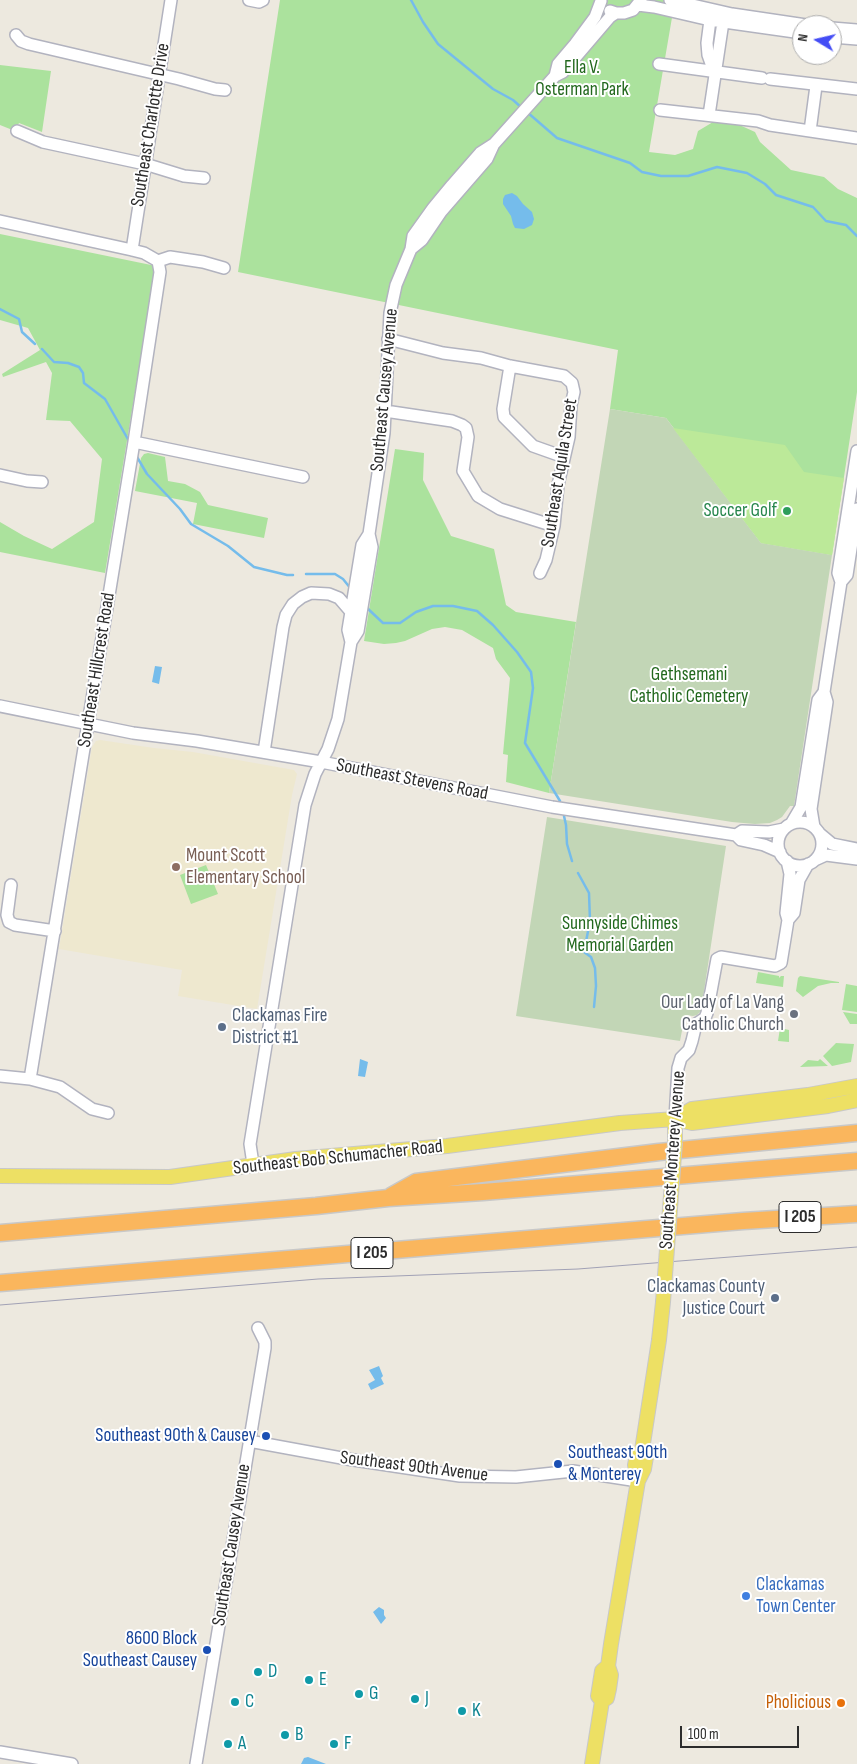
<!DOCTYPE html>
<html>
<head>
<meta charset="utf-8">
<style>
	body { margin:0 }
	#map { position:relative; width:857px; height:1764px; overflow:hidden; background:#ede9df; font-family:"Sofia Sans Condensed",sans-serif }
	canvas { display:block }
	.north { position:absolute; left:792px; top:15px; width:50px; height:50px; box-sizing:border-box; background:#fff; border:1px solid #ababab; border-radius:50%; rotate:279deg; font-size:14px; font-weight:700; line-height:20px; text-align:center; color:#2c2c2c }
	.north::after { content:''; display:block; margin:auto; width:18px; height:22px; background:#444df5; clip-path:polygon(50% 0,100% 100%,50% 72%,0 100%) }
	.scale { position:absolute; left:680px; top:1726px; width:119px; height:22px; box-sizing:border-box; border:2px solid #2c2c2c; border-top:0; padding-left:6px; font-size:15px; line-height:18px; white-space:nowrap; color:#2c2c2c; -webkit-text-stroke:4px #fff; paint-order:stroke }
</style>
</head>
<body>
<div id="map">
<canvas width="857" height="1764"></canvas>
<div class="north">N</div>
<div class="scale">100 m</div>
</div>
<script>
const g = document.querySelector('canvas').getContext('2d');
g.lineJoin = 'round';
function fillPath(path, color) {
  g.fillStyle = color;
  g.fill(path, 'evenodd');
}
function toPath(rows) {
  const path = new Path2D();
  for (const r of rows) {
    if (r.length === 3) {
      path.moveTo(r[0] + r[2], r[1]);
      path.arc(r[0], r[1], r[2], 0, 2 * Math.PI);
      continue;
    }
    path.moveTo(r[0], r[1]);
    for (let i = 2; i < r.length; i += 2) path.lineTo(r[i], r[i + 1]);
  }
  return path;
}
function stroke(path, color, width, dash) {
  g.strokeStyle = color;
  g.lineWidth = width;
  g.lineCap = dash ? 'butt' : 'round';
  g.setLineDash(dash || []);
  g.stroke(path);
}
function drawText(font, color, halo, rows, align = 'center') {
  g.font = font + ' "Sofia Sans Condensed",sans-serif';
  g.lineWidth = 4;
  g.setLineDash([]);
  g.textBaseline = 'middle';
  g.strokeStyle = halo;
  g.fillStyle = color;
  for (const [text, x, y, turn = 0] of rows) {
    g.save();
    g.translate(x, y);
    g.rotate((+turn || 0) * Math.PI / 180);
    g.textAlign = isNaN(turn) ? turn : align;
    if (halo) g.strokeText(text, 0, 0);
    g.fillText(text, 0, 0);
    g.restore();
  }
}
fillPath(toPath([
	[100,740,154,748,193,752,294,770,297,774,292,795,257,1009,178,996,182,970,59,949,92,747,96,741]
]), '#eee8cf');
fillPath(toPath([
	[280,0,675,0,649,152,675,155,693,149,698,131,713,122,735,123,755,132,760,142,791,170,824,177,838,189,857,198,857,392,832,555,761,543,666,418,610,409,618,350,238,272],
	[0,65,51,71,42,132,19,123,15,131,0,125],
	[0,234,156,266,105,573,0,552,0,522,24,536,52,549,94,522,102,459,70,421,46,420,52,373,46,362,3,377,2,374,40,350,28,328,0,320],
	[395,449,424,453,423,480,451,536,494,549,506,605,516,612,576,622,549,793,506,782,508,755,503,754,510,678,496,659,493,648,462,630,445,627,432,629,405,641,396,643,384,644,364,641],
	[148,453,165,457,168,481,185,484,200,492,208,505,268,518,264,538,193,524,197,503,135,491,141,458,144,454],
	[206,865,218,894,191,904,180,875],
	[758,972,779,976,779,978,781,976,784,976,783,987,756,983],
	[800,976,839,982,839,983,831,983,818,986,803,997,796,991,798,978],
	[846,984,857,986,857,1012,842,1010],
	[843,1012,857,1014,857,1024,850,1024],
	[780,1028,789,1030,789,1042,778,1041],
	[836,1043,854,1044,851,1062,832,1066,823,1056],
	[820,1059,828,1066,800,1067,808,1060,818,1061]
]), '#abe29d');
fillPath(toPath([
	[610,409,666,418,761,543,832,555,794,806,790,806,782,817,777,820,770,823,755,824,732,822,549,793],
	[547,817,726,846,701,1011,697,1015,693,1016,685,1015,680,1041,516,1016]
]), '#c2d6b6');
fillPath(toPath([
	[673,428,785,445,804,472,844,478,832,555,761,543]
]), '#bce999');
fillPath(toPath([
	[512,193,517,196,523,204,532,212,534,219,532,225,524,229,515,228,513,224,511,216,503,204,503,199,505,195],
	[155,666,162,667,159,684,152,682],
	[360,1059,368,1062,365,1077,358,1076],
	[379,1366,383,1376,381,1378,384,1384,371,1390,368,1384,375,1380,369,1370],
	[379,1607,384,1610,384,1615,386,1618,381,1624,373,1612],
	[308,1757,326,1764,301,1764,304,1758]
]), '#75bceb');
stroke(toPath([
	[411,0,423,22,438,44,493,89,513,100,522,108],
	[527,112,557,138,630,163,642,172,661,176,688,176,717,167,747,173,765,184,776,195,813,207,826,221,846,225,857,236],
	[0,309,19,319,22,332,35,344],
	[42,349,54,362,68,363,79,367,83,373,84,383,105,399,129,441],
	[137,457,147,474,180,509,191,524,228,546,254,567,287,575,293,575],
	[306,574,335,574,343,579,351,589],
	[366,607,383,623,400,623,416,612,433,606,453,606,477,611,493,625,517,652,531,672,533,688,525,743,560,801],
	[564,816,566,825,567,844,572,861],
	[578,873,589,893,590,921,584,952,591,957,595,968,596,986,594,1007]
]), '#75bceb', 2.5);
const minor = toPath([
	[249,0,259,2,263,0],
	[670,0,732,14,806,25],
	[638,5,654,7,710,20,802,33],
	[610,11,616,13,624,13,633,10,641,0],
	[832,28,857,30],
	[16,35,21,41,29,44,179,79,215,89,225,90],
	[832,37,857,39],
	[659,64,762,78],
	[714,72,708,55,707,43,710,20,715,14],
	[555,76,563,72,610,17,616,13],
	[770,79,857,89],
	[660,110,758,121,770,125,857,138],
	[709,115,723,22,719,15],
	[17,131,43,142,145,164,184,176,204,178],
	[810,131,816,86],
	[0,221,132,250,144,253,158,261,170,257,203,262,224,268],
	[411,249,422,240,441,212,487,159,493,146],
	[132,250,171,0],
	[388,339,443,353,481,358,510,366,564,376,572,383,574,392,571,405,569,437,558,485,554,526,546,560,540,573],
	[510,366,503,409,504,417,533,446,564,457],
	[385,411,452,421,462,425,466,428,468,437,463,471,478,496,500,509,554,526],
	[134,442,303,477],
	[0,475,27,481,42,482],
	[841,582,847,575,857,509],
	[351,642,358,631,372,547,369,534,384,433,390,313,396,285,411,249,413,236,433,208,452,185,480,153,494,144,555,76,558,64,575,44,595,17,601,1],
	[0,706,133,733,197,741,321,762,552,807,736,835,742,831,769,832,784,829],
	[264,752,283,627,286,615,293,604,302,597,311,593,329,594,339,598,351,612],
	[800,844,22],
	[791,824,801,807,818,700,824,692],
	[814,827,811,809,827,702,824,692,841,582,838,573,857,451],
	[820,834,832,844,857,849],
	[736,835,741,840,764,845,780,852],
	[815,860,826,855,857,859],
	[11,885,7,915,9,922,15,925,55,931],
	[788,920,794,913,799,880,808,864],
	[0,1076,30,1079,60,1087,92,1109,108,1113],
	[30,1079,134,442,160,272,158,261],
	[675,1119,678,1068,681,1058,689,1050,692,1041,696,1024,705,1018,707,1013,717,959,721,957,775,966,781,963,788,920,786,913,790,874,787,861],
	[253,1164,250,1144,305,805,315,774,328,749,338,719,351,642,348,630,362,545,369,534],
	[249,1441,347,1459,460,1476,516,1477,573,1471,638,1481],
	[0,1752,72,1764],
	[196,1764,265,1348,265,1342,258,1328]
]);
const major = toPath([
	[675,1119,692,1109,808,1095,857,1086],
	[675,1142,675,1119],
	[0,1176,170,1177,296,1159,447,1146,620,1123,675,1119,692,1123,828,1106,857,1100],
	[638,1481,635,1465,637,1455,642,1450],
	[602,1701,598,1696,602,1671,608,1666],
	[592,1764,602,1701,607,1698,609,1689,611,1675,608,1666,611,1644,638,1481,644,1469,646,1457,642,1450,659,1340,663,1302]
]);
const highway = toPath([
	[391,1196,416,1182,659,1152,857,1133],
	[0,1233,316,1206,388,1198,483,1192,857,1161],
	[0,1283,743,1221,857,1214]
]);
stroke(minor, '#b2b3bf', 14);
stroke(major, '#c8c8c8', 16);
stroke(highway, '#c8c8c8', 19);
stroke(minor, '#fff', 11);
stroke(major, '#ede064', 14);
stroke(highway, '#fab65d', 16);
stroke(toPath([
	[0,1305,318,1279,578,1269,857,1247]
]), '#a1a1b5', 1);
const majorBridge = toPath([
	[663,1302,675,1142]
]);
stroke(majorBridge, '#c8c8c8', 16, []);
stroke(majorBridge, '#ede064', 14);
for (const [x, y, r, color] of [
	[787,511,5,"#2e9e5b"],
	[176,867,5,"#8d6e63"],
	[794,1014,5,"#6b7280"],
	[222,1027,5,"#5c6f8a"],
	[775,1298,5,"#5c6f8a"],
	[266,1436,5,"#1a4fb4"],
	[558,1464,5,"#1a4fb4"],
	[746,1596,5,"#3f7fe0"],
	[207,1650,5,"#1a4fb4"],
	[258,1672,5,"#0f9aa8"],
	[309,1680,5,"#0f9aa8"],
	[359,1694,5,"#0f9aa8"],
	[415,1699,5,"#0f9aa8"],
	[235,1702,5,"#0f9aa8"],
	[841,1703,5,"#e8710a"],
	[462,1711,5,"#0f9aa8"],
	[285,1735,5,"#0f9aa8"],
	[228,1744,5,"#0f9aa8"],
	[334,1744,5,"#0f9aa8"]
]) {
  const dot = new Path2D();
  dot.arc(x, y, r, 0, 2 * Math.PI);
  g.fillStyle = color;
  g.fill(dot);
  stroke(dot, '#fff', 2);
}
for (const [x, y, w] of [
	[800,1217,42],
	[372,1253,42]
]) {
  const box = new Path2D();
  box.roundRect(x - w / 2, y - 15.5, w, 31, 4);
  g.fillStyle = '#fff';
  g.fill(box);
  stroke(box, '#2c2c2c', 1);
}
drawText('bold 18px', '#2c2c2c', null, [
	["I 205",800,1217],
	["I 205",372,1253]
]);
drawText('19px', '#22681d', '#fff', [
	["Ella V.",582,68],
	["Osterman Park",582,90],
	["Gethsemani",689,675],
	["Catholic Cemetery",689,697],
	["Sunnyside Chimes",620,924],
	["Memorial Garden",620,946]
]);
drawText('19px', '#2c2c2c', '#fff', [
	["Southeast Charlotte Drive",151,125,-81],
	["Southeast Causey Avenue",385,390,-85],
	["Southeast Aquila Street",560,473,-81],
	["Southeast Hillcrest Road",97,670,-81],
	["Southeast Stevens Road",412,780,11],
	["Southeast Bob Schumacher Road",338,1158,-6],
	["Southeast Monterey Avenue",673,1160,-86],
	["Southeast 90th Avenue",414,1467,7],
	["Southeast Causey Avenue",232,1545,-81]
]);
drawText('19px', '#27864d', '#fff', [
	["Soccer Golf",777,511]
], 'right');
drawText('19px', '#785e54', '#fff', [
	["Mount Scott",186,856],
	["Elementary School",186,878]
], 'left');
drawText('19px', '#5b616d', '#fff', [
	["Our Lady of La Vang",784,1003],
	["Catholic Church",784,1025]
], 'right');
drawText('19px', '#4e5e75', '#fff', [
	["Clackamas Fire",232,1016],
	["District #1",232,1038],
	["Clackamas County",765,1287,"right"],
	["Justice Court",765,1309,"right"]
], 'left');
drawText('19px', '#164399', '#fff', [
	["Southeast 90th & Causey",256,1436],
	["Southeast 90th",568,1453,"left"],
	["& Monterey",568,1475,"left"],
	["8600 Block",197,1639],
	["Southeast Causey",197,1661]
], 'right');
drawText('19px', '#366cbe', '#fff', [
	["Clackamas",756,1585],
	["Town Center",756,1607]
], 'left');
drawText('19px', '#0d838f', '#fff', [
	["D",268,1672],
	["E",319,1680],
	["G",369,1694],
	["J",425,1699],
	["C",245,1702],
	["K",472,1711],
	["B",295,1735],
	["A",238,1744],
	["F",344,1744]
], 'left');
drawText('19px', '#c56008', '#fff', [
	["Pholicious",831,1703]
], 'right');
</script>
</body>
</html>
